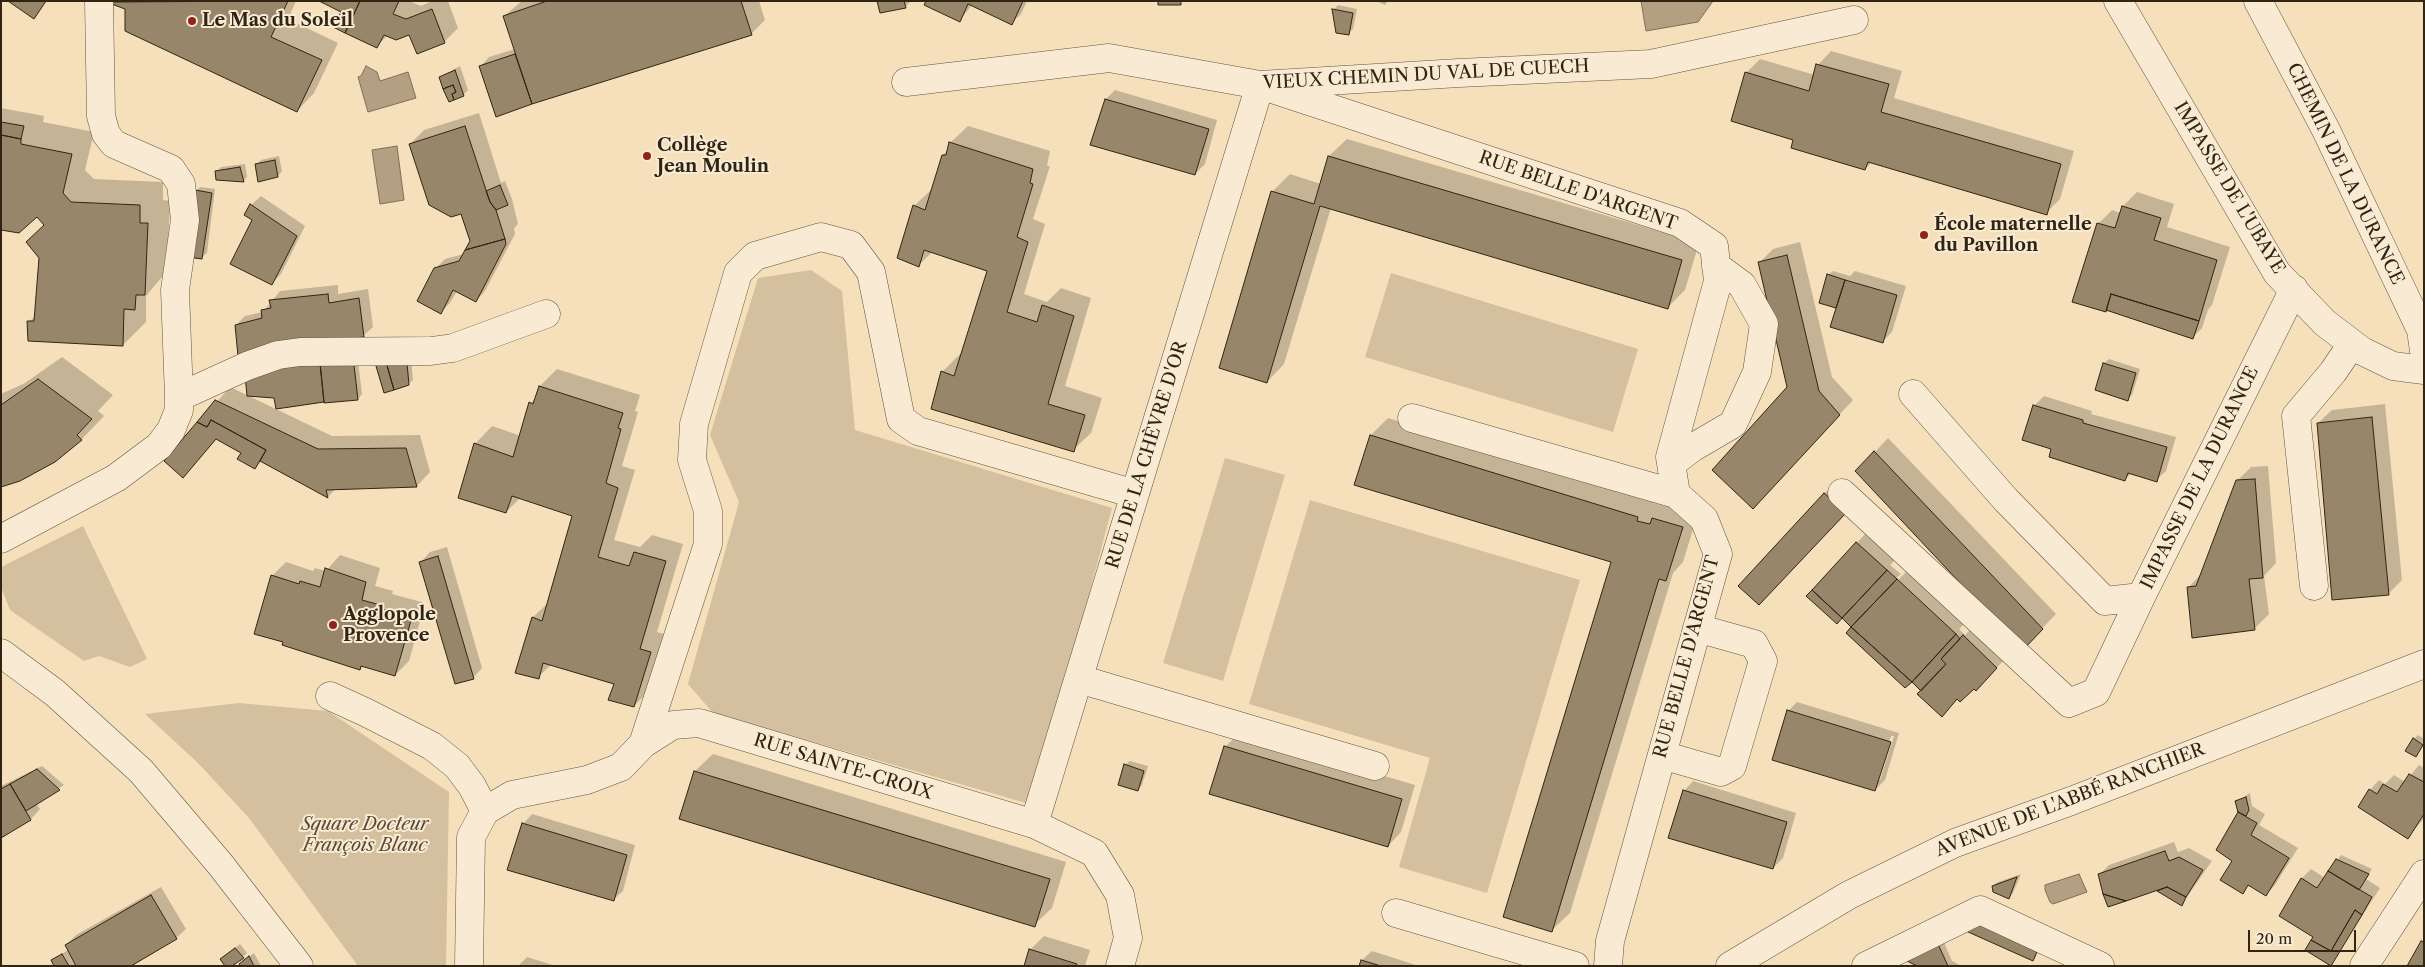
<!DOCTYPE html>
<html>
<head>
<meta charset="utf-8">
<style>
	body { margin:0 }
	#map { position:relative; width:2425px; height:967px; overflow:hidden; background:#f6e0bb; font-family:"Libre Caslon Text",serif }
	canvas { display:block }
	.frame { position:absolute; inset:0; border:2px solid #302413; pointer-events:none }
	.scale { position:absolute; left:2248px; top:930px; width:108px; height:22px; box-sizing:border-box; border:2px solid #302413; border-top:0; padding-left:6px; font-size:15px; line-height:18px; white-space:nowrap; color:#302413; -webkit-text-stroke:4px #f9ebd3; paint-order:stroke }
</style>
</head>
<body>
<div id="map">
<canvas width="2425" height="967"></canvas>
<div class="frame"></div>
<div class="scale">20 m</div>
</div>
<script>
const g = document.querySelector('canvas').getContext('2d');
g.lineJoin = 'round';
function fillPath(path, color) {
  g.fillStyle = color;
  g.fill(path, 'evenodd');
}
function toPath(rows) {
  const path = new Path2D();
  for (const r of rows) {
    path.moveTo(r[0], r[1]);
    for (let i = 2; i < r.length; i += 2) path.lineTo(r[i], r[i + 1]);
  }
  return path;
}
function stroke(path, color, width, dash) {
  g.strokeStyle = color;
  g.lineWidth = width;
  g.lineCap = dash ? 'butt' : 'round';
  g.setLineDash(dash || []);
  g.stroke(path);
}
function drawText(font, color, halo, rows, align = 'center') {
  g.font = font + ' "Libre Caslon Text",serif';
  g.lineWidth = 4;
  g.setLineDash([]);
  g.textBaseline = 'middle';
  g.strokeStyle = halo;
  g.fillStyle = color;
  for (const [text, x, y, turn = 0] of rows) {
    g.save();
    g.translate(x, y);
    g.rotate((+turn || 0) * Math.PI / 180);
    g.textAlign = isNaN(turn) ? turn : align;
    if (halo) g.strokeText(text, 0, 0);
    g.fillText(text, 0, 0);
    g.restore();
  }
}
fillPath(toPath([
	[811,270,842,291,855,430,1112,508,1033,805,713,713,688,684,739,502,710,435,758,278],
	[1391,273,1638,349,1613,432,1365,357],
	[1225,458,1285,475,1223,681,1163,663],
	[1310,500,1580,580,1487,893,1399,867,1430,758,1249,704],
	[83,526,147,659,130,667,99,656,84,661,10,610,1,587,1,567],
	[239,703,328,711,449,792,446,966,358,966,249,818,198,763,145,714]
]), '#d4c09e');
const water = toPath([
	[1641,1,1713,1,1698,22,1646,31,1641,1],
	[366,66,377,72,380,81,408,72,416,98,368,112,358,77,361,76,366,66],
	[397,146,404,200,380,204,372,150,397,146],
	[2079,874,2087,892,2053,904,2050,902,2045,890,2045,885,2079,874]
]);
fillPath(water, '#b3a082');
stroke(water, '#7f6e56', 1);
fillPath(toPath([
	[11,1,47,1,34,17],
	[108,1,296,1,288,19,338,43,314,93,297,111,126,8],
	[322,1,409,1,421,6,432,1,448,1,458,28,444,42,410,34,388,35,377,46,342,11],
	[522,1,759,1,765,20,751,34,532,103,480,67,489,57,515,49,504,16],
	[878,1,909,1,910,2,905,7],
	[927,1,1027,1,1021,14,1012,23,972,5,960,20],
	[1376,1,1388,1,1385,5],
	[1338,5,1357,9,1353,29,1349,33,1333,10],
	[1831,51,1902,71,1894,98,2074,151,2060,199,2046,213,1872,162,1865,169,1795,139,1746,73,1760,59,1815,75,1818,65],
	[460,66,468,90,463,95,441,77],
	[1115,90,1217,120,1205,164,1195,174,1106,99],
	[1,108,44,116,43,122,94,132,85,170,94,179,163,182,163,200,170,201,167,271,146,296,146,322,123,345,29,322,36,315,45,225,37,215,1,228],
	[479,113,501,183,505,181,512,199,518,224,514,228,515,234,485,291,476,301,457,291,450,303,441,312,435,269,445,259,464,254,471,241,462,213,410,144,424,130],
	[968,126,1050,151,1047,166,1050,166,1033,219,1045,224,1024,294,1047,302,1061,288,1091,298,1065,386,1102,398,1091,433,1073,450,942,372,960,354,962,355,989,270,932,252,918,266,914,206,932,189,943,155,949,149,950,143],
	[1347,139,1699,243,1685,290,1667,308,1331,208,1284,364,1267,382,1272,192,1290,174,1321,184,1329,156],
	[279,156,282,171,278,176,259,180,256,165,261,160],
	[245,164,247,177,243,181,216,172,221,167],
	[200,187,215,189,207,253,202,257,196,191],
	[2137,192,2174,204,2167,227,2230,247,2212,305,2208,310,2202,328,2193,337,2098,224,2112,210,2121,213,2123,206],
	[261,196,305,226,281,274,271,284,251,205],
	[1800,242,1832,377,1853,400,1767,493,1788,387,1759,263,1773,249],
	[1833,271,1850,276,1855,271,1906,286,1892,332,1883,341,1839,303,1836,306,1828,275],
	[338,285,338,294,368,289,373,327,363,336,236,325,245,316,263,312,280,291],
	[62,357,113,395,98,411,104,416,82,439,54,461,1,485,1,394,25,383],
	[411,359,413,380,408,384,385,391],
	[2109,359,2140,369,2132,395,2127,399,2096,389,2104,363],
	[358,361,362,394,358,399,275,397],
	[557,369,640,395,635,411,638,412,622,466,635,470,614,540,640,547,652,535,683,544,657,632,668,635,652,688,634,706,615,683,552,664,538,677,516,672,533,617,549,602,574,515,520,498,506,512,475,444,492,426,521,436,531,403,536,397,540,386],
	[230,387,332,436,420,435,430,472,417,486,336,488,328,497,261,461,255,468,243,452,217,438,183,476,200,421],
	[2044,396,2092,411,2091,414,2176,437,2166,471,2156,480,2132,473,2125,479,2053,449,2034,406],
	[2385,404,2402,580,2388,594,2318,423,2332,410],
	[1388,418,1655,499,1654,503,1665,506,1670,501,1699,510,1683,562,1673,573,1570,913,1552,930,1613,561,1355,484,1371,435],
	[1888,438,2056,614,2023,648,1875,452],
	[2268,466,2276,563,2264,576,2269,614,2255,628,2193,636,2188,588,2201,574,2237,481,2251,467],
	[1834,484,1855,502,1739,586,1825,493],
	[1866,533,1895,560,1890,565,1901,574,1896,578,1898,580,1907,571,1964,624,1959,629,1965,635,1974,626,2006,658,1985,680,1958,698,1951,706,1842,617,1808,596],
	[447,547,482,668,473,678,421,562,430,552],
	[340,555,380,568,375,586,393,591,392,594,425,603,409,661,395,675,363,666,360,669,272,576,286,562,313,571,315,568,326,571],
	[1797,702,1899,733,1885,780,1875,790,1788,711],
	[1891,736,1894,736,1880,780,1878,780],
	[1239,733,1415,785,1401,832,1388,846,1225,747],
	[2418,735,2424,739,2424,745,2416,755,2414,739],
	[713,754,1066,862,1052,908,1034,925,695,771],
	[1130,761,1148,766,1142,785,1138,790,1125,765],
	[2419,765,2424,768,2424,818,2408,837,2359,807,2370,790,2379,780,2385,784,2394,775,2405,782],
	[42,766,64,785,36,803,40,809,31,819,1,836,1,786],
	[1693,781,1796,813,1783,858,1773,868,1684,791],
	[2250,793,2252,806,2265,814,2259,825,2298,848,2275,885,2266,895,2250,885,2242,892,2234,861,2217,850,2240,812,2237,801],
	[532,814,635,845,623,891,613,900,523,824],
	[2174,842,2178,852,2189,848,2212,861,2182,904,2159,890,2162,887,2099,875,2109,865],
	[2341,855,2372,869,2366,879,2380,888,2331,964,2314,936,2281,916,2302,878,2311,869,2325,878],
	[2021,874,2013,893,2009,898,1993,886,1998,882],
	[161,887,186,929,176,938,128,966,55,966,52,961,69,949,66,945,76,935],
	[1044,936,1090,950,1085,966,1025,966,1030,950],
	[1943,940,1952,961,1962,966,1920,966],
	[240,944,247,953,243,957,221,959],
	[1372,951,1419,966,1361,966,1362,960],
	[254,953,261,966,241,966,245,960],
	[527,957,556,966,518,966]
]), '#0003');
const building = toPath([
	[8,1,46,1,34,19,8,1],
	[288,1,271,37,322,60,297,112,125,31,125,9,106,2,288,1],
	[319,1,360,1,345,33,333,27,341,12,319,1],
	[360,1,399,1,393,14,406,19,432,9,445,43,417,54,409,35,396,40,384,35,377,48,345,33,360,1],
	[547,1,741,1,752,35,532,104,503,16,547,1],
	[877,1,904,1,906,8,880,13,877,1],
	[926,1,1023,1,1012,25,968,4,960,22,924,5,926,1],
	[1158,1,1181,1,1181,5,1158,5,1158,1],
	[1332,9,1353,13,1349,35,1336,33,1332,9],
	[515,54,532,104,496,117,479,66,515,54],
	[1816,64,1889,84,1881,112,2061,164,2047,215,1868,162,1865,170,1791,148,1793,140,1731,121,1745,72,1809,91,1816,64],
	[455,70,464,96,454,100,452,94,456,92,453,85,443,89,439,77,455,70],
	[453,85,456,92,452,94,454,100,449,102,443,89,453,85],
	[1105,99,1209,129,1195,175,1090,145,1105,99],
	[1,122,24,126,21,139,1,135,1,122],
	[465,126,490,202,496,210,505,239,465,250,470,241,461,214,451,217,429,205,409,144,465,126],
	[1,135,21,139,21,144,72,154,63,193,71,202,140,205,140,223,148,223,145,295,136,295,135,310,124,309,123,346,28,341,27,321,34,321,39,258,26,242,44,225,37,217,19,233,1,230,1,135],
	[949,142,1033,169,1030,183,1033,184,1017,237,1028,242,1007,312,1037,322,1042,305,1074,316,1048,404,1085,415,1074,452,931,409,941,371,954,376,987,271,924,250,919,267,897,258,913,205,925,210,942,155,946,155,949,142],
	[1328,156,1682,260,1668,309,1320,206,1267,383,1219,368,1271,191,1314,204,1328,156],
	[275,160,278,177,258,182,255,164,275,160],
	[240,167,244,182,216,180,215,171,240,167],
	[500,185,508,205,496,210,490,202,486,191,500,185],
	[195,190,212,193,202,259,187,257,195,190],
	[250,204,297,236,272,285,230,264,252,220,244,215,250,204],
	[2122,206,2161,218,2154,240,2217,260,2199,321,2111,294,2106,312,2072,302,2097,223,2115,228,2122,206],
	[505,239,506,244,476,302,453,290,441,314,417,301,434,268,459,261,465,250,505,239],
	[1787,255,1819,391,1840,415,1753,509,1712,470,1787,387,1758,262,1787,255],
	[1827,274,1845,280,1836,308,1819,303,1827,274],
	[1845,280,1897,295,1883,343,1830,327,1845,280],
	[328,294,329,303,359,298,364,337,275,345,238,356,235,325,262,318,261,310,271,308,269,300,328,294],
	[2111,294,2199,321,2193,339,2106,310,2111,294],
	[386,362,407,363,409,385,394,390,386,362],
	[386,362,394,390,384,393,376,366,386,362],
	[291,363,320,363,324,402,276,409,274,398,247,396,245,374,291,363],
	[320,363,354,365,358,400,324,403,320,363],
	[2103,363,2136,373,2128,401,2095,390,2103,363],
	[38,379,92,419,77,435,82,440,55,462,20,481,1,487,1,405,38,379],
	[539,386,623,413,618,428,621,429,606,483,618,488,598,557,629,566,634,552,666,561,640,649,651,652,634,707,608,700,614,684,543,663,539,679,515,673,532,617,542,621,572,516,512,496,506,513,458,498,474,443,513,457,529,402,533,404,539,386],
	[215,400,318,449,406,448,417,487,326,490,328,498,260,461,266,450,211,420,207,427,197,422,215,400],
	[2033,405,2083,420,2083,423,2167,447,2157,482,2128,473,2125,481,2049,457,2051,449,2022,440,2033,405],
	[2372,417,2389,595,2332,600,2317,423,2372,417],
	[211,420,266,450,255,469,237,459,241,453,216,439,183,478,164,461,197,422,207,427,211,420],
	[1370,435,1638,517,1637,521,1650,524,1652,518,1683,527,1666,581,1659,579,1552,932,1503,917,1611,562,1354,485,1370,435],
	[1874,451,2043,629,2023,650,1855,471,1874,451],
	[2255,479,2263,578,2249,579,2255,630,2192,638,2187,587,2196,586,2236,480,2255,479],
	[1824,493,1846,513,1759,605,1738,586,1824,493],
	[1856,542,1887,570,1842,618,1812,590,1856,542],
	[438,556,474,679,455,684,419,562,438,556],
	[325,568,366,582,362,600,380,605,379,608,412,617,395,676,361,666,360,670,282,645,283,642,254,634,271,575,299,584,300,581,320,587,325,568],
	[1887,570,1897,579,1851,627,1842,618,1887,570],
	[1897,579,1956,634,1912,682,1851,627,1897,579],
	[1812,590,1842,618,1837,624,1806,596,1812,590],
	[1851,627,1912,682,1905,688,1846,633,1851,627],
	[1956,634,1960,639,1941,659,1946,664,1921,691,1912,682,1956,634],
	[1963,635,1997,668,1976,691,1974,689,1960,702,1957,699,1942,717,1917,694,1946,664,1941,659,1963,635],
	[1787,710,1891,742,1875,791,1772,760,1787,710],
	[2413,738,2423,745,2416,757,2405,751,2413,738],
	[1224,746,1402,799,1388,847,1209,794,1224,746],
	[1124,764,1144,771,1138,791,1118,785,1124,764],
	[37,769,60,790,26,811,10,784,37,769],
	[694,771,1050,879,1035,927,679,819,694,771],
	[2409,774,2424,782,2424,814,2408,839,2358,807,2369,789,2377,794,2383,784,2397,792,2409,774],
	[10,784,31,820,1,838,1,789,10,784],
	[1683,790,1787,822,1773,869,1668,838,1683,790],
	[2246,797,2249,810,2246,816,2238,812,2235,801,2246,797],
	[2238,812,2257,823,2251,835,2289,858,2266,896,2248,885,2243,894,2220,880,2232,861,2216,850,2238,812],
	[522,823,627,855,614,901,507,870,522,823],
	[2165,851,2169,861,2179,857,2203,870,2186,897,2167,887,2126,901,2103,894,2098,874,2165,851],
	[2336,859,2369,874,2359,890,2328,871,2336,859],
	[2328,871,2372,897,2362,915,2355,910,2331,951,2311,940,2313,937,2279,916,2301,878,2317,888,2328,871],
	[2017,877,2009,899,1993,892,1992,886,2017,877],
	[2167,887,2186,897,2182,906,2157,891,2167,887],
	[2103,894,2126,901,2108,907,2103,894],
	[151,895,177,939,131,966,76,966,65,945,151,895],
	[2355,910,2362,915,2331,966,2305,950,2311,940,2331,951,2355,910],
	[1979,924,2037,952,2033,961,1966,931,1979,924],
	[2421,941,2424,942,2424,966,2407,966,2421,941],
	[1938,944,1948,966,1917,966,1905,960,1938,944],
	[235,948,244,958,232,966,225,966,220,959,235,948],
	[1029,949,1077,964,1076,966,1024,966,1029,949],
	[62,954,69,966,54,966,51,960,62,954],
	[249,956,254,966,240,966,239,964,249,956],
	[1361,960,1381,966,1359,966,1361,960]
]);
fillPath(building, '#97866a');
stroke(building, '#302413', 1);
const minor = toPath([
	[99,1,101,116,106,134,114,144,171,169,181,184,185,220,175,290,179,397],
	[2118,1,2277,273,2325,323,2362,351,2393,366,2424,370],
	[2258,1,2326,130,2421,330,2424,351],
	[906,82,1109,58,1260,85,1459,73,1651,64,1854,20],
	[1913,394,2006,500,2105,601,2141,597,2294,289],
	[1412,418,1676,494],
	[1671,464,1692,448,1733,424,1757,372,1764,324,1742,285,1716,266],
	[1842,493,2069,703,2096,692,2141,597],
	[1,539,116,478,159,446,171,430,179,410,179,397,247,366,278,355,300,352,431,351,453,348,546,314],
	[2314,586,2296,416,2333,372,2352,344],
	[1,653,55,693,141,771,220,864,299,966],
	[1079,679,1375,766],
	[330,696,365,712,432,746,457,766,472,786,485,811],
	[643,744,708,544,708,511,692,460,694,424,738,273,755,256,821,237,851,245,871,272,901,419,918,431,1135,494],
	[1662,755,1721,772,1732,766,1763,661,1754,644,1697,628],
	[1034,824,1260,85,1680,223,1714,246,1718,281,1670,457,1676,494,1704,519,1718,554,1610,941,1608,966],
	[1396,913,1575,966],
	[469,966,471,837,485,811,512,795,587,780,621,767,643,744,673,725,699,723,1034,824,1094,853,1120,895,1128,938,1120,966],
	[1730,966,1849,895,1955,843,2071,801,2424,664],
	[1866,966,1980,910,2100,966],
	[2364,966,2424,874]
]);
stroke(minor, '#62533d', 29);
stroke(minor, '#f9ebd3', 28);
for (const [x, y, r, color] of [
	[192,21,5,"#8f2418"],
	[647,156,5,"#8f2418"],
	[1924,235,5,"#8f2418"],
	[333,625,5,"#8f2418"]
]) {
  const dot = new Path2D();
  dot.arc(x, y, r, 0, 2 * Math.PI);
  g.fillStyle = color;
  g.fill(dot);
  stroke(dot, '#f9ebd3', 2);
}
drawText('bold 18px', '#302413', '#f9ebd3', [
	["Le Mas du Soleil",202,21],
	["Collège",657,146],
	["Jean Moulin",657,167],
	["École maternelle",1934,225],
	["du Pavillon",1934,246],
	["Agglopole",343,615],
	["Provence",343,636]
], 'left');
drawText('18px', '#302413', '#f9ebd3', [
	["VIEUX CHEMIN DU VAL DE CUECH",1426,75,-3],
	["CHEMIN DE LA DURANCE",2345,174,64],
	["IMPASSE DE L'UBAYE",2229,188,59],
	["RUE BELLE D'ARGENT",1578,191,19],
	["RUE DE LA CHÈVRE D'OR",1147,455,-73],
	["IMPASSE DE LA DURANCE",2200,478,-64],
	["RUE BELLE D'ARGENT",1687,657,-75],
	["RUE SAINTE-CROIX",843,767,17],
	["AVENUE DE L'ABBÉ RANCHIER",2070,800,-21]
]);
drawText('italic 18px', '#594b36', '#f9ebd3', [
	["Square Docteur",365,825],
	["François Blanc",365,846]
]);
</script>
</body>
</html>
